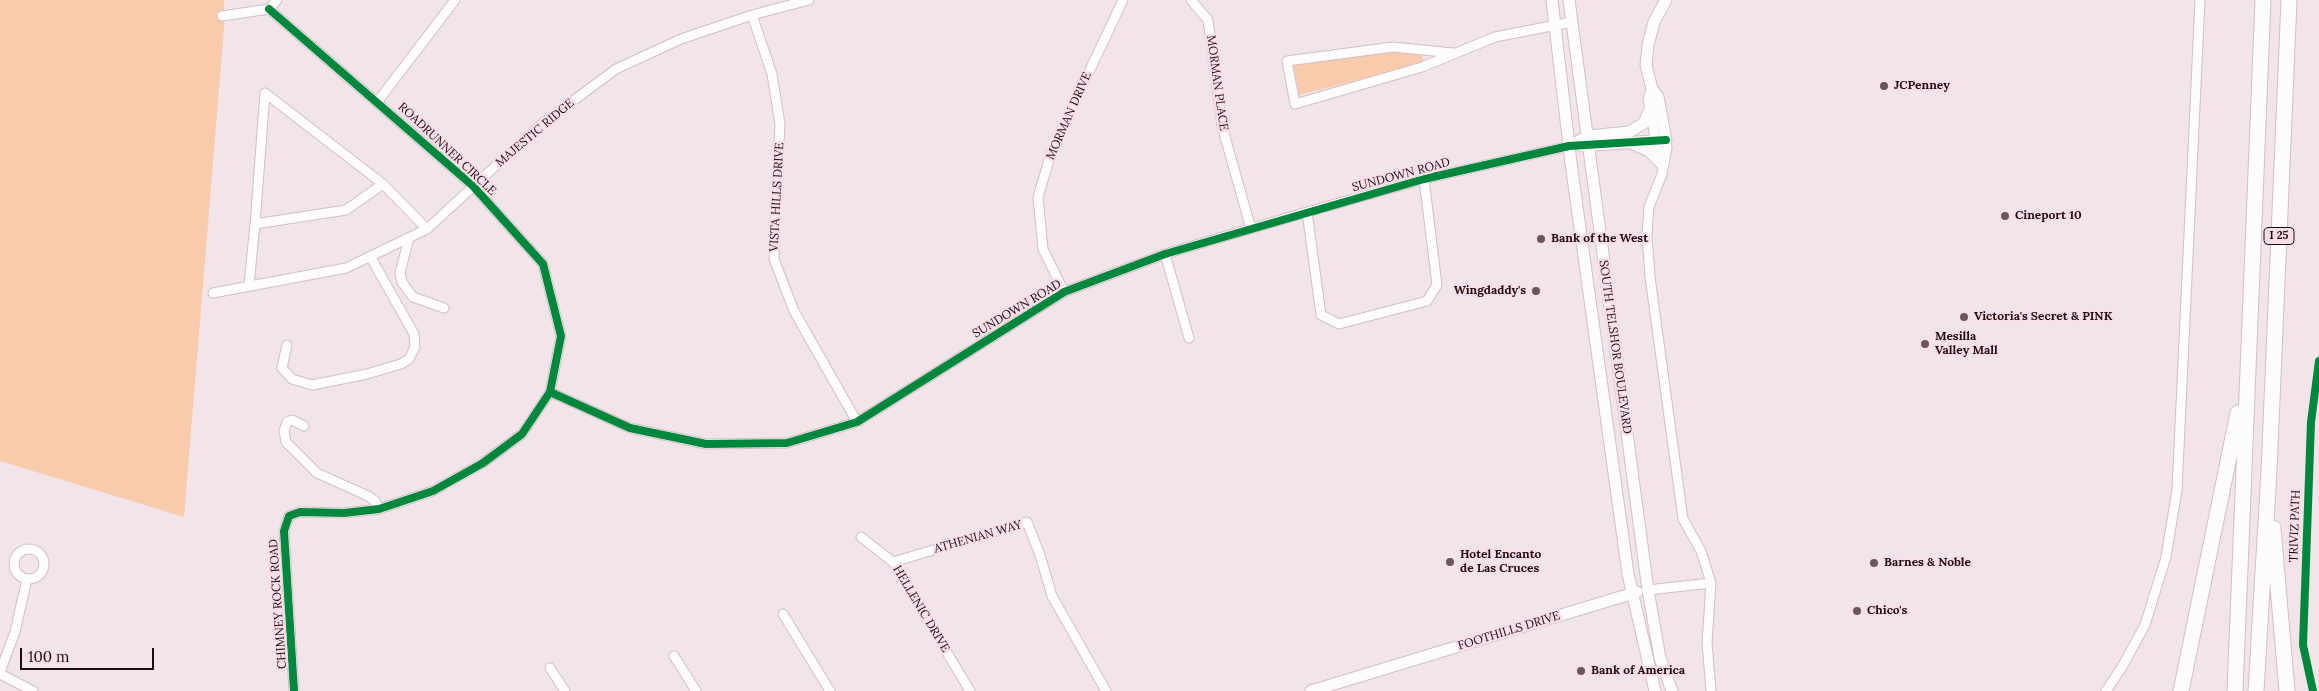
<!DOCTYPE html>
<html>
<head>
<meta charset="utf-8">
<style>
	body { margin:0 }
	#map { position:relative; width:2319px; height:691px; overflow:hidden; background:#f2e5e9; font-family:Lora,serif }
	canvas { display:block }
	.scale { position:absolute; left:20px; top:648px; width:134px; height:22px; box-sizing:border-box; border:2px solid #1f0a12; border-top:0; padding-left:6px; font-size:15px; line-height:18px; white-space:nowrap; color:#1f0a12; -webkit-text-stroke:4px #f8dfe6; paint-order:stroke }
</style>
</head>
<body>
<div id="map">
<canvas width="2319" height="691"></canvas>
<div class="scale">100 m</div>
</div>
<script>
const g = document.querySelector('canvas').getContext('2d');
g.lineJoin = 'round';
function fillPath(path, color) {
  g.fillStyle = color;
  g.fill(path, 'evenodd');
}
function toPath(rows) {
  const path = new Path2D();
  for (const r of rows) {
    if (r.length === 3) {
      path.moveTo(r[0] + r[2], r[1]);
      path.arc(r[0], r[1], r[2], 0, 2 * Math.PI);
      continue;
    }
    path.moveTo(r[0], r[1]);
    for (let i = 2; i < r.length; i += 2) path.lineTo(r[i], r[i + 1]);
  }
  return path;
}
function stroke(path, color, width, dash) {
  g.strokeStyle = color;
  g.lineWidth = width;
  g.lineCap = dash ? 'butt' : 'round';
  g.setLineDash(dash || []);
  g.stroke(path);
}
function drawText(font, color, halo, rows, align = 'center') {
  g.font = font + ' Lora,serif';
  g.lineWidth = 5;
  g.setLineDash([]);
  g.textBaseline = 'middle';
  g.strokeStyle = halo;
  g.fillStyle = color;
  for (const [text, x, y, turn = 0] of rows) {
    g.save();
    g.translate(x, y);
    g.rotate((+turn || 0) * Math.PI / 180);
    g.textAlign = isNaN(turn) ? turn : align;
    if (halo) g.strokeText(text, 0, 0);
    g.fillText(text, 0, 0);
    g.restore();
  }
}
fillPath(toPath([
	[0,0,224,0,224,28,184,517,0,461],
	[1401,51,1422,54,1424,63,1299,95,1293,63]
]), '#f8cbac');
const street = toPath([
	[1191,0,1208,20,1222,126,1251,229],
	[269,9,473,186,543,264,561,336,550,392,522,434,483,463,433,491,379,509,344,513,300,512,289,516,284,531,294,691],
	[752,15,772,74,780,124,774,259,794,311,857,422],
	[222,16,269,9,277,0],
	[1453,53,1393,47,1287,61,1295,104,1422,67,1495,37,1572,22],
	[378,101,455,0],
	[1651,108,1655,140,1662,163],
	[1666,140,1667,148,1662,174,1649,207,1647,234,1650,277,1683,519,1701,551,1711,583,1707,643,1711,691],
	[1307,212,1321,315,1339,324,1427,301,1437,285,1424,179],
	[255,224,265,93,383,184],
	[409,238,400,273,402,282,413,297,444,308],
	[1165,254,1189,338],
	[249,285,255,224,346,210,383,184,427,229],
	[1064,292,1043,249,1038,197,1052,150,1123,0],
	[213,293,346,268,427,229,539,126,616,69,681,39,752,15,809,0],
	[287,345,282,368,292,379,312,385,367,374,401,364,409,359,415,347,414,334,370,256],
	[550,392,630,428,706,444,787,443,857,422,1064,292,1165,254,1307,212,1424,179,1569,146],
	[304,426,292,420,287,422,284,431,286,442,317,473,368,496,375,501,379,509],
	[861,537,893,562,970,691],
	[29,564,15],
	[893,562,1027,522,1040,555,1052,596,1106,691],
	[1648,590,1711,583],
	[783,614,830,691],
	[674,656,696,691],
	[550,668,565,691],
	[0,672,15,632,27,579],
	[0,674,33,691],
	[2106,691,2122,667,2145,625,2166,557,2177,490,2200,0]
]);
const secondary = toPath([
	[1552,0,1571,163,1628,574,1655,691],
	[1569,0,1648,590,1660,658,1672,691],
	[1631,143,1649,151,1663,165],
	[1569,146,1588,136,1629,132,1644,123,1651,107,1649,99,1652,89,1646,65,1648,45,1654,22,1666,0],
	[1582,146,1666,140,1658,97,1652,89],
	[1311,691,1637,592]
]);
const highway = toPath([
	[2273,528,2287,691],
	[2181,691,2238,413],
	[2235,691,2263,0],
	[2256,691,2269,471,2289,0]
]);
stroke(street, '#d1bfc5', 11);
stroke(secondary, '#d1bfc5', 13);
stroke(highway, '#d1bfc5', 17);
stroke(street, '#fdfbfc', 9);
stroke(secondary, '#fdfbfc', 11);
stroke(highway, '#fdfbfc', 15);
stroke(toPath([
	[269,9,473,186,543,264,561,336,550,392,522,434,483,463,433,491,379,509,344,513,300,512,289,516,284,531,294,691],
	[550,392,630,428,706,444,787,443,857,422,1064,292,1165,254,1424,179,1569,146,1666,140],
	[2313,691,2303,645,2311,422,2319,361]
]), '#00873e', 8);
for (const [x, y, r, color] of [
	[1884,86,5,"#69575d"],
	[2005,216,5,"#69575d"],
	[1541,239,5,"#69575d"],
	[1536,291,5,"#69575d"],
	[1964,317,5,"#69575d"],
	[1925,344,5,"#69575d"],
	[1450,562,5,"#69575d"],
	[1874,563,5,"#69575d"],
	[1857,611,5,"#69575d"],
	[1581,671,5,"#69575d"]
]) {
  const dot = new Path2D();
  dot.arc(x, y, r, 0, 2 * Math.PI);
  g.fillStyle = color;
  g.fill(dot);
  stroke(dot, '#f8dfe6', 2);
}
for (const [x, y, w] of [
	[2279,236,30]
]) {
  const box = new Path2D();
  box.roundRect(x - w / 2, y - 8.5, w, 17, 4);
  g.fillStyle = '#f8dfe6';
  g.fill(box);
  stroke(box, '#1f0a12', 1);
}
drawText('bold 11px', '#1f0a12', null, [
	["I 25",2279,236]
]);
drawText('12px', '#1f0a12', '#f8dfe6', [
	["MORMAN PLACE",1217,83,82],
	["MORMAN DRIVE",1069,116,-66],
	["MAJESTIC RIDGE",535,133,-40],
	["ROADRUNNER CIRCLE",447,149,43],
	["SUNDOWN ROAD",1401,175,-15],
	["VISTA HILLS DRIVE",777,197,-87],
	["SUNDOWN ROAD",1017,309,-31],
	["SOUTH TELSHOR BOULEVARD",1615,347,82],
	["TRIVIZ PATH",2295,526,-88],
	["ATHENIAN WAY",978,537,-16],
	["CHIMNEY ROCK ROAD",278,604,-94],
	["HELLENIC DRIVE",921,609,59],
	["FOOTHILLS DRIVE",1509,631,-17]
]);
drawText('bold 12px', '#1f0a12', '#f8dfe6', [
	["JCPenney",1894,86],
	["Cineport 10",2015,216],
	["Bank of the West",1551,239],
	["Wingdaddy's",1526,291,"right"],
	["Victoria's Secret & PINK",1974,317],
	["Mesilla",1935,337],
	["Valley Mall",1935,351],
	["Hotel Encanto",1460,555],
	["de Las Cruces",1460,569],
	["Barnes & Noble",1884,563],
	["Chico's",1867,611],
	["Bank of America",1591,671]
], 'left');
</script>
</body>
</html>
